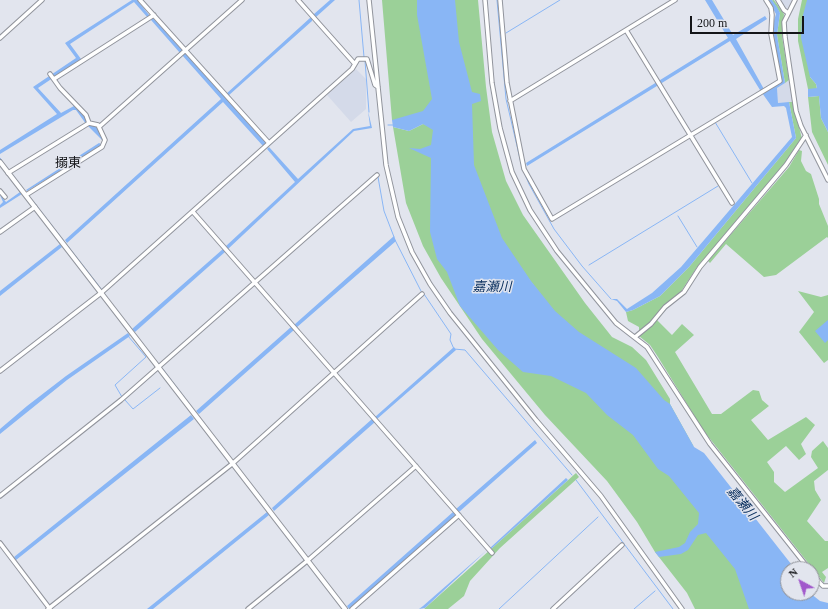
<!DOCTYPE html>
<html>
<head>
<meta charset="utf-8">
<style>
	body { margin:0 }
	#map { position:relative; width:828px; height:609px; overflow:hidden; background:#e2e5ee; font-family:"Times New Roman",serif }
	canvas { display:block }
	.north { position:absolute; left:780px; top:561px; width:40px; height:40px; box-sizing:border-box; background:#e2e5ee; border:1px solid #909298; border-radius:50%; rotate:320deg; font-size:11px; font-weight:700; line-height:16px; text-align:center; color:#141518 }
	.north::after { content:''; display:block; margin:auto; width:14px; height:18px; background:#a158cb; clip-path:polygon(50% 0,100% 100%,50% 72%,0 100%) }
	.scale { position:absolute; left:690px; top:16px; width:114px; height:18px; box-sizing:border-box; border:2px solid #141518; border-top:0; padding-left:5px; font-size:12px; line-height:14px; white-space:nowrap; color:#141518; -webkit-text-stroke:3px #e2e5ee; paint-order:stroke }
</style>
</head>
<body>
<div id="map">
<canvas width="828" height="609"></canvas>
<div class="north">N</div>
<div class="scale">200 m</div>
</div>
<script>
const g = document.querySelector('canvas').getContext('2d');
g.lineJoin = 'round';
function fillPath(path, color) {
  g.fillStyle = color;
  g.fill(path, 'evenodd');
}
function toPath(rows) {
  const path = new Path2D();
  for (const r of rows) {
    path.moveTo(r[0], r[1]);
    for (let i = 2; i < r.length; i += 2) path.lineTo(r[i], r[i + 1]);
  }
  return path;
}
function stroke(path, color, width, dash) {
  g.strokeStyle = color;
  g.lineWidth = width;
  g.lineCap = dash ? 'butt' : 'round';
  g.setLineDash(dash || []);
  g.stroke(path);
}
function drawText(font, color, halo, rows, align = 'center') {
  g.font = font + ' "Times New Roman","Noto Sans JP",serif';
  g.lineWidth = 3;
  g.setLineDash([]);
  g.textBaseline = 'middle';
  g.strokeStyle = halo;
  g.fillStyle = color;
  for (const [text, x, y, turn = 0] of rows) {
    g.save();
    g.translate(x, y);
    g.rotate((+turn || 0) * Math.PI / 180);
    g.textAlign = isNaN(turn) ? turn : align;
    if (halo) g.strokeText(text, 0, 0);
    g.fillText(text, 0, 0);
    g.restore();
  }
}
fillPath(toPath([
	[780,0,792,0,787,9,785,9],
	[356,69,366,79,366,109,351,122,327,95],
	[789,80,793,102,778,103,777,88]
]), '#d4dae9');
fillPath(toPath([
	[382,0,421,0,437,104,427,112,401,120,392,120],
	[449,0,478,0,486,87,492,132,506,181,523,215,585,303,612,337,632,347,646,360,670,399,670,404,694,447,485,280,466,94],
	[772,0,774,0,784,14,782,36,789,80,785,83,777,35,780,13],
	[802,0,810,0,810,77,816,84,817,89,808,89,798,41,798,19],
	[819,96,821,118,828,132,828,165,812,132,808,97],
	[789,102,793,102,802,139,784,165,697,267,682,290,683,294,668,307,657,320,672,335,682,324,694,335,675,352,712,414,721,414,753,390,759,391,762,400,769,406,751,420,768,440,806,417,815,425,801,444,806,454,799,460,786,446,767,462,774,472,774,482,785,492,818,468,811,457,812,451,823,441,828,448,828,470,814,481,815,490,821,500,807,521,825,541,828,541,828,568,822,572,826,577,824,583,703,430,658,357,650,345,639,336,639,327,628,321,626,312,633,310,660,296,689,267,796,138],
	[423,124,437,126,436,155,776,609,695,609,687,593,655,552,637,522,607,481,545,415,482,339,441,278,423,246,406,203,393,127,409,131],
	[799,150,802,151,801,161,806,171,811,174,819,199,819,204,828,226,828,238,827,237,776,275,764,277,726,244,710,263,708,261,789,167],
	[798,291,821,297,828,295,828,360,824,363,799,332,814,312],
	[576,473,579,477,500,548,470,581,464,596,448,609,424,609]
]), '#9bd098');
fillPath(toPath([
	[132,0,137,0,150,16,148,18,134,2,70,44,81,59,38,88,61,113,74,106,96,126,103,141,86,124,76,110,73,110,0,154,0,150,57,114,33,87,76,58,65,43],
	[330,0,335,0,316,17,314,17,314,14],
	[417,0,455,0,459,42,472,92,480,94,481,101,472,104,474,165,502,238,531,281,555,311,579,332,636,368,664,400,670,404,694,447,704,453,795,569,788,569,788,593,810,593,820,601,828,603,828,609,749,609,735,569,706,533,698,535,688,550,681,554,659,557,655,552,679,547,685,543,690,532,698,524,699,513,669,476,658,469,633,435,607,415,586,393,551,376,523,372,498,350,460,306,447,272,437,259,430,232,431,158,409,148,420,149,431,145,433,130,423,124,409,131,393,127,392,120,423,111,432,99,417,15],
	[705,0,712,0,733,35,765,16,767,19,736,39,765,91,781,82,774,36,773,24,776,14,768,0,772,0,777,7,780,13,777,35,785,83,777,88,778,103,789,102,796,138,689,267,660,296,633,310,626,312,617,301,611,299,617,299,627,309,652,293,681,267,792,137,786,108,784,106,772,107,760,90,730,41,527,166,526,163,728,38],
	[807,0,828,0,828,132,821,118,819,96,808,97,808,89,817,88,816,84,810,77,801,38,802,19],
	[153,18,183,51,180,53,151,20],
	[310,18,312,18,312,21,228,96,226,94],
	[185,53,266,143,263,146,223,102,67,243,65,240,221,99,182,55],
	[368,111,372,128,354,131,228,249,226,246,295,182,267,149,269,147,298,179,353,129,370,126],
	[99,143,101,144,100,147,27,191,26,190],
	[20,192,22,194,0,208,0,205,3,202,0,195,6,202],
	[394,236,396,241,296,328,294,325],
	[60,244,62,247,0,296,0,291],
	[223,249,225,252,135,332,132,329],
	[828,320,828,340,825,343,815,331],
	[291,327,294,330,199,414,196,411],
	[128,333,130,336,67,380,0,434,0,429,27,406,66,376],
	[454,347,456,350,377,419,375,417],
	[191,415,194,419,16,560,14,557],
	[372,419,375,422,274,511,272,508],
	[535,440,537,443,459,512,456,509],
	[566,478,568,480,491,549,490,548],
	[267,512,269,515,153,609,147,609],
	[453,512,456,515,349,609,347,606],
	[487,550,425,608,419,609,423,606]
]), '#89b6f5');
stroke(toPath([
	[359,0,364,57],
	[497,0,506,99,522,167],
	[506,33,560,0],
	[365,61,369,112],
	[715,122,752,183],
	[388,125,393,125],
	[0,158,9,171],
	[524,172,529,184,554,229,582,266,611,299],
	[12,174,26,193],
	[378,177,384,211,394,237],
	[29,196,102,290],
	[678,216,697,247],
	[395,240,421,291],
	[589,265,718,186],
	[104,294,159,365],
	[424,294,451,334,450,340,454,349,465,350,572,475],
	[162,368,233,461],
	[122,397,115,385,146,357,128,336],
	[125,400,133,409,160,388],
	[235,464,298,545],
	[576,480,673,609],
	[499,609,598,517],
	[634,609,655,591]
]), '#89b6f5', 1);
const minor = toPath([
	[140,0,269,143],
	[298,0,354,63],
	[369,0,386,165,398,217,412,252,430,284,450,313,536,420,601,496,682,609],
	[485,0,492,83,500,128,512,172,530,210,557,251,616,323,647,347,710,444,809,569],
	[500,0,507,83,524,169,552,219,780,81,771,34,772,15,771,8,766,0],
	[778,0,784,10,788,13],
	[795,0,784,22,785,37,796,111,801,126,828,180],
	[626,30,732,203],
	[0,38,42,0],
	[50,74,60,88,86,115,89,123],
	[54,79,154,15],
	[510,101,675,0],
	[99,127,242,0],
	[8,173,89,123,98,125,105,140,102,147,26,195],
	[0,191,5,197],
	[193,212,492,553],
	[0,232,35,207],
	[635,337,651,324,665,307,684,292,700,267,786,165,806,135],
	[0,371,101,293,352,69,358,59,367,59,375,85,378,87],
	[0,496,121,400,377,175],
	[0,543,50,609],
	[812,572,820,583,823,586,828,586],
	[48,609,232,464,422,294],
	[248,609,307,561,416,466],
	[352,609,459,515],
	[553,609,622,545]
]);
const tertiary = toPath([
	[0,162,345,609]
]);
stroke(minor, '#91949c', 5.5);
stroke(tertiary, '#91949c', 6);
stroke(minor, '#fff', 3.5);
stroke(tertiary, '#fff', 4);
drawText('13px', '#141518', '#e2e5ee', [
	["搦東",68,164]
]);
drawText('italic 13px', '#032a5a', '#e2e5ee', [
	["嘉瀬川",492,288],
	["嘉瀬川",742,504,50]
]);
</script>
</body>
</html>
